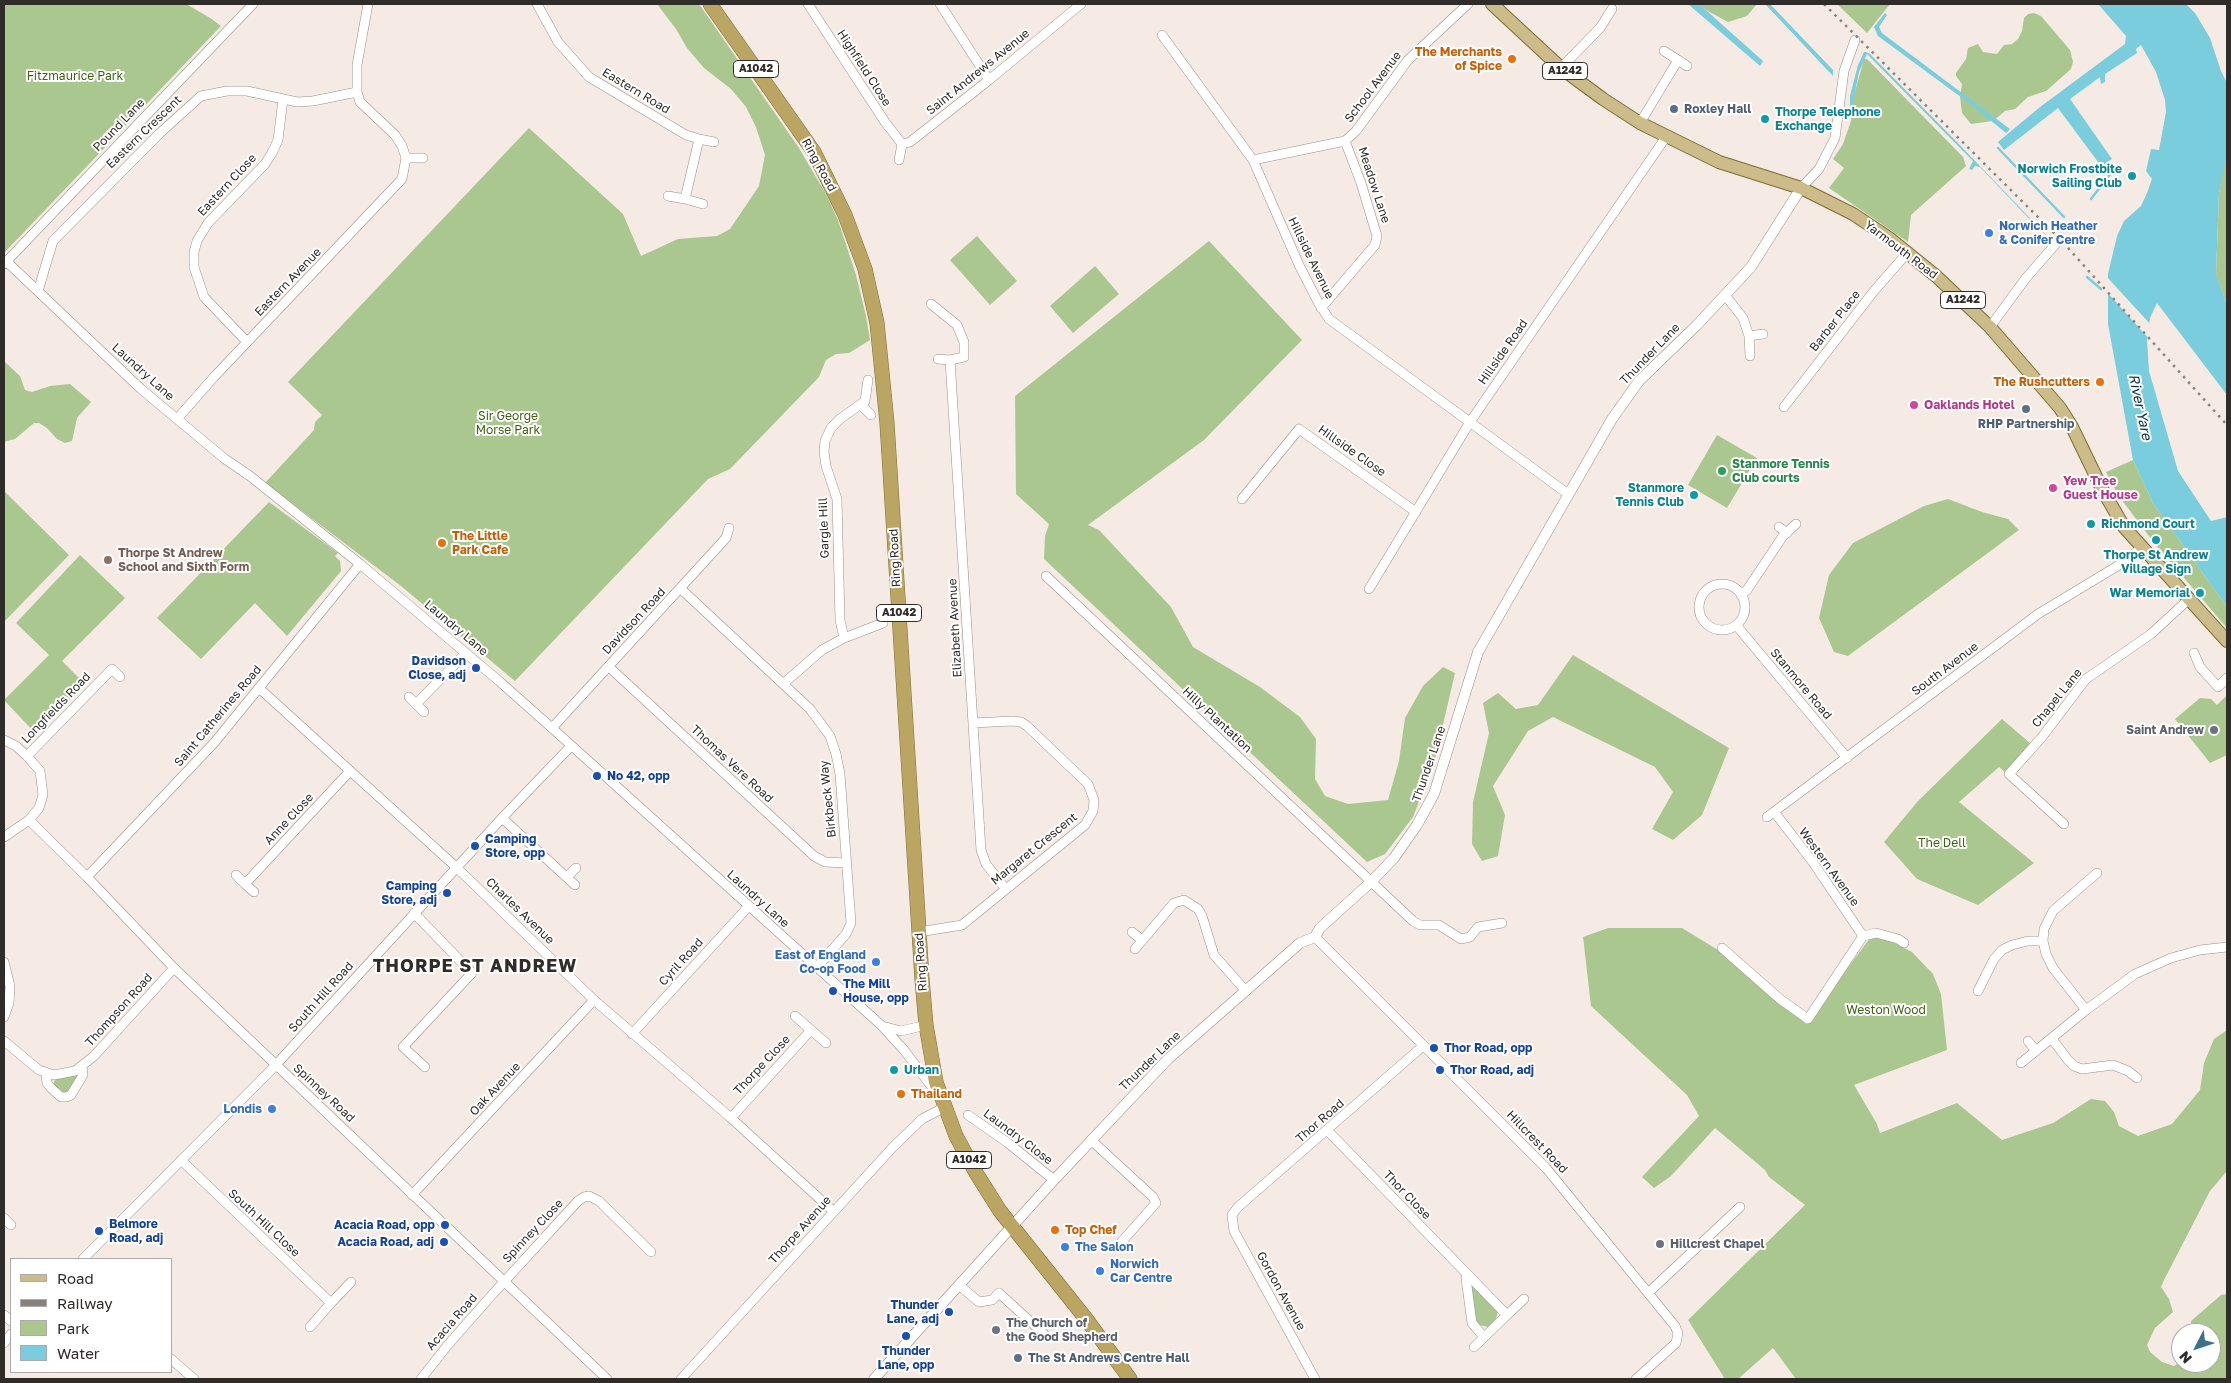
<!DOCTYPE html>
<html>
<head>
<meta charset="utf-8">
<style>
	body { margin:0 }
	#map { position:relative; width:2231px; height:1383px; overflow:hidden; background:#f5ebe4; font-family:"Golos Text",sans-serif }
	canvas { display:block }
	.frame { position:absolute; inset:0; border:5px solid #2f2c29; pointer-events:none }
	.legend { position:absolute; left:10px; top:1258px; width:162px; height:115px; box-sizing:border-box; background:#fff; border:1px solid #acaba9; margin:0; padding:6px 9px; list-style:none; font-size:15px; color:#2f2c29 }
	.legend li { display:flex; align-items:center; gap:10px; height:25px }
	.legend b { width:25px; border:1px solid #acaba9 }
	.north { position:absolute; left:2171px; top:1323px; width:50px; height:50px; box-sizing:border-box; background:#fff; border:1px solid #acaba9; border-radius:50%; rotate:229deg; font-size:14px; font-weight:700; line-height:20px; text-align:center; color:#2f2c29 }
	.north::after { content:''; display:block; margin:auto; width:18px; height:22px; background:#3a728c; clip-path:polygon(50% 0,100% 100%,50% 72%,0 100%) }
</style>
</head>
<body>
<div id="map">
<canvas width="2231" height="1383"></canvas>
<div class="frame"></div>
<ul class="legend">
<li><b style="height:6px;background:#cbbc89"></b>Road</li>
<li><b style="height:6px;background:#88827d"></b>Railway</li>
<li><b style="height:14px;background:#aac790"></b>Park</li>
<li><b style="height:14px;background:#79cddc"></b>Water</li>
</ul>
<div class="north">N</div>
</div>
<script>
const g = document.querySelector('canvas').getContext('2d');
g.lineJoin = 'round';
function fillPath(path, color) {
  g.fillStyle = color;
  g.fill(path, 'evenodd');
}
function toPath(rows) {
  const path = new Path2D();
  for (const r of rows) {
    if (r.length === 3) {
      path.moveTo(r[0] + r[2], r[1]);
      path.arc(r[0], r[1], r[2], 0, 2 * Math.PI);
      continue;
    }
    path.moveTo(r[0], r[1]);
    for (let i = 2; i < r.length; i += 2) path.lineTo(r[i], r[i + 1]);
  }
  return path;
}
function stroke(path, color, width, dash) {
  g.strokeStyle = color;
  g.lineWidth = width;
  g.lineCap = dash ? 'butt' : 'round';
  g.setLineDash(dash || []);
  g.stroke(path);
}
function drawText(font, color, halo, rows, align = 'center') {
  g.font = font + ' "Golos Text",sans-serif';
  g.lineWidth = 4;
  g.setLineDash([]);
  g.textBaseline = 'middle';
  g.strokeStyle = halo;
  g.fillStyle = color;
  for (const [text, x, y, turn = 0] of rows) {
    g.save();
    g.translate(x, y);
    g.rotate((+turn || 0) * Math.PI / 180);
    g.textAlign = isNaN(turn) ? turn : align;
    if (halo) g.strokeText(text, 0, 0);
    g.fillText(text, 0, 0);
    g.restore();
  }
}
fillPath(toPath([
	[4,4,186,4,212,19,221,26,4,253],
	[657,4,699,4,799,148,826,194,838,220,856,275,866,316,870,340,849,353,836,354,826,360,819,377,730,469,708,479,515,681,401,586,265,483,314,430,315,422,322,415,288,382,529,128,623,214,641,256,678,239,717,236,730,229,759,186,765,155,756,127,746,107,731,89,704,68,687,48,676,29],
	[1698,4,1757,4,1747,16,1728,22,1706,10],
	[1837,4,1890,4,1867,33],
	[2034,13,2041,16,2070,50,2073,62,2071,69,2046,91,2028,97,2015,109,2005,111,1993,121,1971,124,1962,113,1960,97,1962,84,1956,76,1956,73,1966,59,1968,48,1978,44,1983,52,1997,54,2004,45,2012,44,2018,39,2022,31,2024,18,2028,14],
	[1864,59,1867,59,1963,157,1966,166,1911,215,1908,242,1829,188,1844,168,1833,159,1843,144,1851,121,1853,99],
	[2227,141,2227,305,2216,275,2219,193],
	[977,236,1017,281,990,305,950,260],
	[1209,241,1302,340,1204,440,1088,525,1099,530,1171,607,1193,647,1260,687,1300,717,1316,739,1315,779,1325,796,1348,804,1388,800,1399,761,1405,718,1423,686,1443,667,1455,673,1434,763,1413,817,1385,854,1367,862,1044,559,1045,536,1049,524,1016,494,1015,396],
	[1095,266,1119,294,1073,333,1050,306],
	[4,361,20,376,25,390,32,392,50,386,70,384,91,402,77,418,72,441,65,443,57,439,47,428,39,423,34,423,15,439,4,442],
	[1717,435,1757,458,1727,508,1688,485],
	[2133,460,2153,503,2227,607,2227,628,2155,544,2118,495,2106,472],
	[4,491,69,555,4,622],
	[1948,499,1982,512,2008,519,2019,530,1848,656,1834,652,1819,618,1829,575,1853,543,1924,506],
	[269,502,338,553,335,556,340,561,341,571,287,636,255,603,201,659,157,618],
	[80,555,125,598,62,661,85,684,36,734,4,700,49,655,16,623],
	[1573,655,1729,748,1702,815,1673,840,1652,829,1673,792,1655,767,1553,717,1528,731,1493,786,1505,815,1498,856,1482,861,1472,844,1473,802,1489,733,1483,703,1498,693,1516,709,1538,705],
	[2227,695,2227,755,2210,763,2175,719,2200,698,2211,699,2217,705],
	[2002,719,2031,744,2006,773,1999,767,1959,802,2034,863,1978,905,1917,879,1884,842,1918,801],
	[1608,928,1682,928,1718,950,1806,1024,1870,938,1883,937,1912,952,1933,974,1941,994,1947,1050,1854,1085,1877,1124,1880,1133,1957,1103,2002,1140,2053,1123,2091,1099,2105,1101,2114,1112,2119,1126,2138,1136,2172,1124,2200,1090,2204,1063,2214,1039,2227,1030,2227,1171,2210,1191,2164,1280,2161,1287,2169,1299,2173,1312,2155,1328,2147,1345,2150,1352,2162,1362,2174,1366,2181,1362,2211,1363,2211,1333,2191,1333,2191,1321,2221,1295,2227,1294,2227,1379,1796,1379,1773,1348,1738,1379,1725,1379,1688,1320,1805,1205,1769,1177,1765,1170,1715,1128,1671,1176,1654,1188,1642,1177,1699,1116,1687,1095,1591,1006,1583,937],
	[78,1074,79,1076,70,1092,59,1092,54,1087,54,1081,58,1078],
	[1473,1284,1498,1311,1496,1319,1488,1327,1479,1325,1476,1322,1470,1285]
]), '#aac790');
fillPath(toPath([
	[1688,4,1699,4,1763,61,1760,66],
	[1765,4,1770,4,1833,70,1833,76],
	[2098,4,2186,4,2195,13,2210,38,2221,71,2227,83,2227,152,2219,193,2216,274,2227,305,2227,395,2157,303,2150,318,2147,340,2149,371,2178,471,2211,521,2227,517,2227,607,2153,503,2133,460,2108,324,2108,274,2117,236,2124,221,2141,206,2147,193,2152,179,2146,171,2151,149,2159,150,2166,112,2165,100,2156,72,2141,45,2136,49,2137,53,2105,74,2105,82,2101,84,2100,77,2070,99,2112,159,2101,166,2058,108,2004,150,1998,142,2040,107,2125,44,2126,36],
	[1885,13,1887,15,1879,27,1882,33,2010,129,2006,133,1973,106,1878,36,1874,27],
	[1864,52,1866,52,1870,54,1953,138,2049,238,2037,227,1980,167,1975,166,1972,170,1969,169,1973,161,1867,54,1859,72,1850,118,1850,96,1858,65]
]), '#79cddc');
fillPath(toPath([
	[2106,276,2152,326,2150,340,2106,291]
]), '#f5ebe4');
stroke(toPath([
	[1998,148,2064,217],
	[2091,199,2111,173],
	[2087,277,2101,289]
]), '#79cddc', 2.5);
const minor = toPath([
	[537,4,558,42,589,77,686,135,699,139,685,199,668,196],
	[808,4,885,122,902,144],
	[940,4,989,80],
	[1162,35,1253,160,1299,265,1318,302,1329,319,1568,494],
	[1678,60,1687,66],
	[1561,68,1600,28,1612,9],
	[1640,123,1678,60,1664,51],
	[699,139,714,142],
	[406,158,423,158],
	[899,160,902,144,910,142,989,80,1081,4],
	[1253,160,1345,141,1356,131,1408,60,1468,4],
	[1801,188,1819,169,1835,138,1844,71,1855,40],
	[685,199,703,204],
	[6,261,141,389,225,459,250,476,360,564,499,681,552,728,881,1025,904,1050,935,1091],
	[4,264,253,4],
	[38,291,53,241,160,133,201,96,227,91,247,91,297,102,313,101,357,92],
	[1725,295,1743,318,1749,336,1750,356],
	[931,304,957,325,964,342,964,357,950,360],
	[1321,308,1375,245,1377,236,1361,183,1345,141],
	[1990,327,2026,278,2060,239],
	[1749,336,1763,334],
	[247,342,204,297,194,267,194,252,197,241,208,223,265,164,272,153,278,140,283,99],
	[938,359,950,360,981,850,986,864,1005,888],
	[861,405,871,415],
	[1784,407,1874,291,1908,252],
	[177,419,214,377,402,179,406,158,402,146,395,135,360,102,357,92,357,65,368,4],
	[1242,499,1299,429,1416,512],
	[1779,527,1787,533],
	[1046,576,1413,921,1420,925,1439,925,1461,939,1470,937,1478,927,1502,923],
	[1722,607,23],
	[681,589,810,709,830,736,836,754,840,774,851,923,846,934,816,968],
	[1369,589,1470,422,1666,137],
	[1741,595,1747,590,1783,536,1796,524],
	[1736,625,1847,758],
	[844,638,840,620,837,499,826,466,824,452,825,441,831,428,840,419,865,401,868,380],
	[2194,653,2200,667,2218,687,2227,678],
	[609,667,814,856,825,862,846,863],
	[783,684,822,650,844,638,883,623],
	[259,688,456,867,594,1000,731,1118,833,1211],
	[409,697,416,704,466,653],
	[416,704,424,712],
	[552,728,726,538,729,528],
	[4,740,16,746,27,756],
	[1775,813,1812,861,1863,936],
	[1767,817,2038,614,2124,562,2141,548],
	[502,818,575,885],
	[29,820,87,877,174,968,607,1379],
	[2064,824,2009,774,2042,737,2086,679,2151,634,2189,599],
	[4,837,29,820,39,808,43,795,40,771,27,756,112,669,120,677],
	[236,875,245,884,350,771],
	[87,877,214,743,360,564],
	[567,877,576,868],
	[245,884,254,892],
	[414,913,472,973,403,1047,425,1067],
	[919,932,962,925,1085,825,1093,811,1094,800,1088,784,1027,726,1021,722,1012,721,973,723],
	[1132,932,1142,940],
	[1315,937,1546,1168,1675,1326,1678,1333,1676,1343,1636,1379],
	[1722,948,1780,999,1808,1019,1863,936,1876,933,1898,939,1904,943],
	[1135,949,1174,903,1184,900,1198,909,1202,916,1214,955,1245,990],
	[4,962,10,986,9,1003,4,1017],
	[1978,991,1994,959,2002,950,2012,945,2028,941,2043,941],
	[2086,1010,2053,968,2046,954,2043,941,2044,929,2053,911,2097,873],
	[886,1027,901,1031,926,1025],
	[811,1030,826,1043],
	[632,1034,748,907],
	[2052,1039,2068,1060,2074,1066,2082,1069,2113,1065,2128,1071,2137,1078],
	[4,1041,39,1070,54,1075,75,1071,94,1056,174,968],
	[2028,1041,2036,1051],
	[2021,1063,2086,1010,2135,974,2171,958,2200,950,2227,947],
	[46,1074,47,1083,51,1088,61,1097,66,1097,71,1095,83,1075,82,1067],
	[968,1115,1008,1143,1054,1180],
	[731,1118,811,1030,795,1016],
	[1328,1131,1507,1315,1474,1347],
	[1091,1140,1153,1197,1156,1203,1117,1247],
	[181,1160,331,1303,310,1327],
	[412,1195,594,1000],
	[4,1218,11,1225],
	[83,1259,273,1068,502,818,571,746],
	[1469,1276,1466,1278,1467,1286,1472,1323,1484,1337],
	[959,1285,979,1302,992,1300,999,1293,1044,1334],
	[1648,1293,1740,1207],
	[331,1303,351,1282],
	[4,1315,11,1321],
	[1507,1315,1524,1299],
	[4,1343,11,1334],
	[171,1359,194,1379],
	[421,1379,447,1346,491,1296,578,1201,584,1197,589,1196,599,1201,651,1252],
	[681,1379,893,1147,922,1119,945,1107,943,1104],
	[1315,1379,1234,1231,1232,1215,1238,1207,1423,1046]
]);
const tertiary = toPath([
	[874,1379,1054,1180,1168,1059,1300,943,1315,937,1320,928,1371,882,1394,858,1417,825,1434,794,1478,652,1612,419,1639,381,1697,325,1751,267,1801,188]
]);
const primary = toPath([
	[1492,4,1561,68,1603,99,1640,123,1719,162,1801,188,1853,214,1889,238,1936,276,1990,327,2060,408,2072,427,2103,491,2124,527,2227,641]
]);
const trunk = toPath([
	[710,4,814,152,845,215,865,269,877,323,887,423,922,979,926,1025,936,1082,956,1136,976,1173,1000,1211,1087,1320,1130,1379]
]);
stroke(minor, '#99908a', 10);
stroke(tertiary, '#99908a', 11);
stroke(primary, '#7e6d34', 14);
stroke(trunk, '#7e6d34', 15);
stroke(minor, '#fff', 9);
stroke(tertiary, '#fff', 10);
stroke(primary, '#cbbc89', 12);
stroke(trunk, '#baa662', 14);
stroke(toPath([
	[1824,4,2060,239,2227,425]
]), '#88827d', 2.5, [2.5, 5]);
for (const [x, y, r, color] of [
	[1512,59,5,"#e8710a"],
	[1674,109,5,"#5c6f8a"],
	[1765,119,5,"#0f9aa8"],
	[2132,176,5,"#0f9aa8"],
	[1989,233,5,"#3f7fe0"],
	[2100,382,5,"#e8710a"],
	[1914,405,5,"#d1479c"],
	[2026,409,5,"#5c6f8a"],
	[1722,471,5,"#2e9e5b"],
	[2053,488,5,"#d1479c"],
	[1694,495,5,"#0f9aa8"],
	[2091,524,5,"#0f9aa8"],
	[2156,540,5,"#0f9aa8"],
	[442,543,5,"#e8710a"],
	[108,560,5,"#8d6e63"],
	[2200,593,5,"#0f9aa8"],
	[476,668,5,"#1a4fb4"],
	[2214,730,5,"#6b7280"],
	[597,776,5,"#1a4fb4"],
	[475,846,5,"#1a4fb4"],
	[447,893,5,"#1a4fb4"],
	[876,962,5,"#3f7fe0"],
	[833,991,5,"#1a4fb4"],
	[1434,1048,5,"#1a4fb4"],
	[894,1070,5,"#0f9aa8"],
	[1440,1070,5,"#1a4fb4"],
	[901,1094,5,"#e8710a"],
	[272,1109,5,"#3f7fe0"],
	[445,1225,5,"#1a4fb4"],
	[1055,1230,5,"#e8710a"],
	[99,1231,5,"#1a4fb4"],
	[444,1242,5,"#1a4fb4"],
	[1660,1244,5,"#6b7280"],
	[1065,1247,5,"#3f7fe0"],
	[1100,1271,5,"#3f7fe0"],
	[949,1312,5,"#1a4fb4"],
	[996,1330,5,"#6b7280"],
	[906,1336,5,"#1a4fb4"],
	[1018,1358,5,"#5c6f8a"]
]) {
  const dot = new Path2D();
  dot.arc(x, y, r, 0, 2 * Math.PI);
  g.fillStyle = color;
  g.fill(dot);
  stroke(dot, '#fff', 2);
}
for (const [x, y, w] of [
	[756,69,45],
	[1565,71,45],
	[1963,300,45],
	[899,613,45],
	[969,1160,45]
]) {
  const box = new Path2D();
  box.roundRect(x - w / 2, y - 8.5, w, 17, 4);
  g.fillStyle = '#fff';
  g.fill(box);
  stroke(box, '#2f2c29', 1);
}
drawText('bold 11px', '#2f2c29', null, [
	["A1042",756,69],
	["A1242",1565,71],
	["A1242",1963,300],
	["A1042",899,613],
	["A1042",969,1160]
]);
drawText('bold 12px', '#c56008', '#fff', [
	["The Merchants",1502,52,"right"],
	["of Spice",1502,66,"right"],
	["The Rushcutters",2090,382,"right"],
	["The Little",452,536],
	["Park Cafe",452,550],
	["Thailand",911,1094],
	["Top Chef",1065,1230]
], 'left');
drawText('12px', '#2f2c29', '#fff', [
	["Highfield Close",864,68,57],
	["Saint Andrews Avenue",978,72,-39],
	["School Avenue",1373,87,-53],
	["Eastern Road",636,91,31],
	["Pound Lane",119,125,-46],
	["Eastern Crescent",144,132,-44],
	["Ring Road",819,165,61],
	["Eastern Close",227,185,-47],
	["Meadow Lane",1374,185,72],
	["Yarmouth Road",1901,250,37],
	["Hillside Avenue",1311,258,64],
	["Eastern Avenue",288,282,-46],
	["Barber Place",1835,321,-52],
	["Hillside Road",1503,352,-55],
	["Thunder Lane",1650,354,-46],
	["Laundry Lane",143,372,42],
	["Hillside Close",1352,451,35],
	["Gargle Hill",824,528,-92],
	["Ring Road",895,558,-93],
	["Davidson Road",634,621,-47],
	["Laundry Lane",456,628,40],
	["Elizabeth Avenue",955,628,-93],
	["South Avenue",1945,669,-37],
	["Stanmore Road",1801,684,50],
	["Chapel Lane",2057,698,-51],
	["Longfields Road",56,708,-46],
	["Saint Catherines Road",218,716,-50],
	["Hilly Plantation",1217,720,43],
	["Thomas Vere Road",732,764,43],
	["Thunder Lane",1429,764,-71],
	["Birkbeck Way",828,799,-96],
	["Anne Close",289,819,-47],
	["Margaret Crescent",1034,849,-39],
	["Western Avenue",1829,867,54],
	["Laundry Lane",758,899,42],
	["Charles Avenue",520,911,44],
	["Cyril Road",681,962,-48],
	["Ring Road",921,962,-94],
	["South Hill Road",321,997,-48],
	["Thompson Road",119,1010,-48],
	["Thunder Lane",1150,1061,-44],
	["Thorpe Close",762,1065,-47],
	["Oak Avenue",495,1089,-47],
	["Spinney Road",324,1093,43],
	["Thor Road",1320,1121,-41],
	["Laundry Close",1018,1137,37],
	["Hillcrest Road",1537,1142,46],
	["Thor Close",1407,1195,46],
	["South Hill Close",264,1223,43],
	["Thorpe Avenue",800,1230,-48],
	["Spinney Close",533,1231,-47],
	["Gordon Avenue",1281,1291,61],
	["Acacia Road",452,1322,-49]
]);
drawText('12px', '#406312', '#fff', [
	["Fitzmaurice Park",75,76],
	["Sir George",508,416],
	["Morse Park",508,430],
	["The Dell",1942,843],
	["Weston Wood",1886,1010]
]);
drawText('bold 12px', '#4e5e75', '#fff', [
	["Roxley Hall",1684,109],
	["RHP Partnership",2026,424,"center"],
	["The St Andrews Centre Hall",1028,1358]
], 'left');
drawText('bold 12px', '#0d838f', '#fff', [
	["Thorpe Telephone",1775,112],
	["Exchange",1775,126],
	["Norwich Frostbite",2122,169,"right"],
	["Sailing Club",2122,183,"right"],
	["Stanmore",1684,488,"right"],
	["Tennis Club",1684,502,"right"],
	["Richmond Court",2101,524],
	["Thorpe St Andrew",2156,555,"center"],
	["Village Sign",2156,569,"center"],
	["War Memorial",2190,593,"right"],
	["Urban",904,1070]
], 'left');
drawText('bold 12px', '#366cbe', '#fff', [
	["Norwich Heather",1999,226],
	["& Conifer Centre",1999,240],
	["East of England",866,955,"right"],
	["Co-op Food",866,969,"right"],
	["Londis",262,1109,"right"],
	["The Salon",1075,1247],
	["Norwich",1110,1264],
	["Car Centre",1110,1278]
], 'left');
drawText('bold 12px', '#b23c85', '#fff', [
	["Oaklands Hotel",1924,405],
	["Yew Tree",2063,481],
	["Guest House",2063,495]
], 'left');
drawText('bold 12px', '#27864d', '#fff', [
	["Stanmore Tennis",1732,464],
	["Club courts",1732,478]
], 'left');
drawText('bold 12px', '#785e54', '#fff', [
	["Thorpe St Andrew",118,553],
	["School and Sixth Form",118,567]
], 'left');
drawText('bold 12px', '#164399', '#fff', [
	["Davidson",466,661,"right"],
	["Close, adj",466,675,"right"],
	["No 42, opp",607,776],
	["Camping",485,839],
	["Store, opp",485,853],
	["Camping",437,886,"right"],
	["Store, adj",437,900,"right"],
	["The Mill",843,984],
	["House, opp",843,998],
	["Thor Road, opp",1444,1048],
	["Thor Road, adj",1450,1070],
	["Belmore",109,1224],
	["Road, adj",109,1238],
	["Acacia Road, opp",435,1225,"right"],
	["Acacia Road, adj",434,1242,"right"],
	["Thunder",939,1305,"right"],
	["Lane, adj",939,1319,"right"],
	["Thunder",906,1351,"center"],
	["Lane, opp",906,1365,"center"]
], 'left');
drawText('bold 12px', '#5b616d', '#fff', [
	["Saint Andrew",2204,730,"right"],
	["Hillcrest Chapel",1670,1244],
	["The Church of",1006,1323],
	["the Good Shepherd",1006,1337]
], 'left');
drawText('italic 14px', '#09333a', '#fff', [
	["River Yare",2140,407,78]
]);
g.letterSpacing = '1px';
drawText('bold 18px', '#2f2c29', '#fff', [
	["THORPE ST ANDREW",475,966]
]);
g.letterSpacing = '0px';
</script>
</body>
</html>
